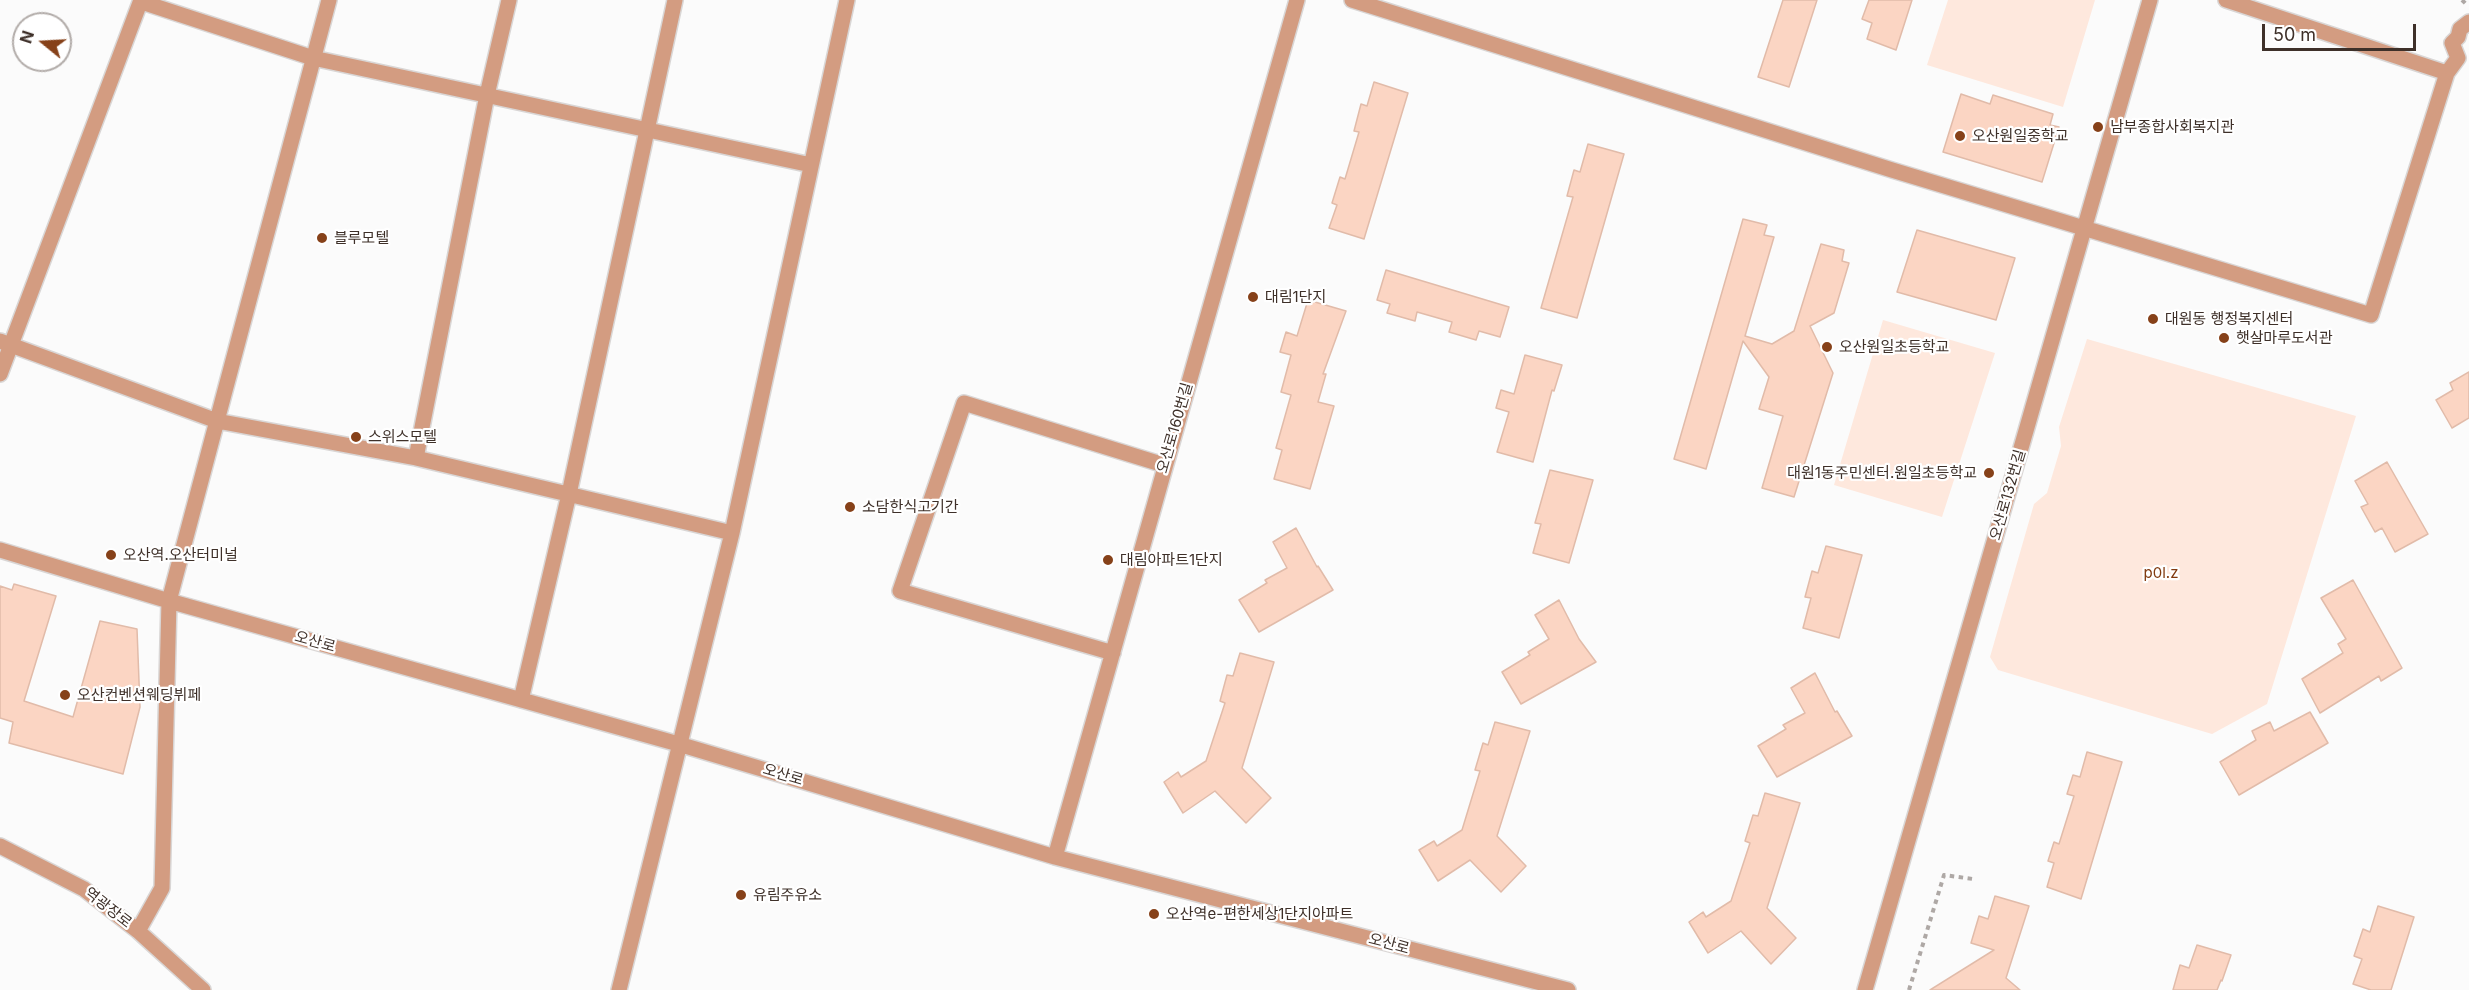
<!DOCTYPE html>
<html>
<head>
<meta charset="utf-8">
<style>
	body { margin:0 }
	#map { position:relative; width:2469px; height:990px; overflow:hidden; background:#fbfbfb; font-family:Inter,sans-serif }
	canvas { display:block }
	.north { position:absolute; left:12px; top:12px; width:60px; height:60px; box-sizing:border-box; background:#fff; border:2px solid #b2aca9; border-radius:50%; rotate:288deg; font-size:16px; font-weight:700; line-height:24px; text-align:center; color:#3e3029 }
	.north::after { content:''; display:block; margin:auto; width:21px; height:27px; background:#864119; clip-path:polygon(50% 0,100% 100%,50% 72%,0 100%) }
	.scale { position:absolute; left:2262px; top:24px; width:154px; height:27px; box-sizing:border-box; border:3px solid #3e3029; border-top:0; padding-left:8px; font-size:18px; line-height:21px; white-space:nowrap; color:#3e3029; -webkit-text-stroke:4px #fff; paint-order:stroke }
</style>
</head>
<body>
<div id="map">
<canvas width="2469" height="990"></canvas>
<div class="north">N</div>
<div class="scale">50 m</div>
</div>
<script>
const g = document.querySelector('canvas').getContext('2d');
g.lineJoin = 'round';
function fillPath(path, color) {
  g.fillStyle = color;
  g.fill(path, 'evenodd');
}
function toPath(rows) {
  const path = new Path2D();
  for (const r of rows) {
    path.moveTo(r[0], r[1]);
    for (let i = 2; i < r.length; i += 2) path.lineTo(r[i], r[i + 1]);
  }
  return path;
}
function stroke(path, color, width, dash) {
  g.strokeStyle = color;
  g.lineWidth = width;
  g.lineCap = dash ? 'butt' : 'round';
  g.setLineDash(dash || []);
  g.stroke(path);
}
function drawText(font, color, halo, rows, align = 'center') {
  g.font = font + ' Inter,"Noto Sans KR",sans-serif';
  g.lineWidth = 4.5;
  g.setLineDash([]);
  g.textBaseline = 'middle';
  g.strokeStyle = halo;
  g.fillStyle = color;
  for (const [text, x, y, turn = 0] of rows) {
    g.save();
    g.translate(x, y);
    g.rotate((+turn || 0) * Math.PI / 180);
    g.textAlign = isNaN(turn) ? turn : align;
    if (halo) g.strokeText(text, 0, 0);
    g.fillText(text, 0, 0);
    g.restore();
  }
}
fillPath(toPath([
	[1948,0,2095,0,2063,107,1927,65],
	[1883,320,1995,353,1942,517,1834,485],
	[2087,339,2356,416,2267,704,2212,734,1998,670,1990,657,2034,504,2047,493,2061,446,2059,427]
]), '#fee8dd');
const building = toPath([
	[1783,0,1817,0,1789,87,1758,77,1783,0],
	[1869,0,1912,0,1896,50,1867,39,1872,23,1862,19,1869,0],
	[1374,82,1408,93,1364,239,1329,228,1337,205,1332,203,1340,177,1345,179,1359,132,1354,131,1361,104,1367,106,1374,82],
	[1961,94,1990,104,1993,95,2053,114,2050,125,2059,127,2042,182,1943,152,1961,94],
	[1588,144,1624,154,1577,318,1541,308,1573,197,1567,196,1574,170,1580,172,1588,144],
	[1743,219,1767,225,1764,235,1774,237,1745,336,1772,344,1794,331,1821,244,1844,250,1842,261,1849,263,1834,313,1810,326,1833,373,1794,497,1762,488,1783,416,1759,409,1769,377,1743,341,1706,469,1674,459,1743,219],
	[1917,230,2015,258,1996,320,1897,292,1917,230],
	[1386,270,1509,307,1500,337,1479,331,1476,340,1449,332,1452,322,1417,312,1415,321,1387,313,1390,304,1377,300,1386,270],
	[1308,300,1346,311,1323,374,1326,374,1318,402,1334,406,1310,489,1274,479,1282,450,1276,448,1291,395,1281,392,1291,355,1280,352,1286,332,1297,336,1308,300],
	[1525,355,1562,365,1554,391,1552,390,1533,462,1497,452,1509,412,1496,408,1501,390,1514,394,1525,355],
	[2469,372,2469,418,2452,428,2436,400,2453,390,2450,383,2469,372],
	[2387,462,2428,534,2395,552,2382,528,2375,532,2361,507,2368,504,2355,481,2387,462],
	[1550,470,1593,480,1569,563,1533,553,1541,524,1535,523,1550,470],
	[1296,528,1317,567,1318,566,1333,590,1259,632,1239,600,1267,583,1265,580,1287,568,1273,542,1296,528],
	[1826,546,1862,555,1839,638,1803,628,1811,598,1805,597,1812,571,1818,573,1826,546],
	[2353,580,2402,668,2381,681,2379,676,2320,713,2302,679,2343,653,2338,644,2346,639,2321,598,2353,580],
	[14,584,56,596,24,701,73,717,100,621,137,629,140,707,123,774,9,743,13,722,0,718,0,586,12,590,14,584],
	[1559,600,1579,639,1596,662,1521,704,1502,672,1530,655,1528,652,1549,639,1535,615,1559,600],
	[1240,653,1274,662,1242,768,1271,798,1246,823,1215,791,1183,813,1164,782,1178,772,1181,777,1206,761,1225,703,1220,701,1227,675,1233,676,1240,653],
	[1815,673,1835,712,1837,711,1852,736,1777,777,1758,746,1786,729,1783,725,1805,713,1791,688,1815,673],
	[2310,712,2328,743,2239,795,2220,762,2256,740,2252,731,2270,722,2274,731,2310,712],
	[1495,722,1530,731,1497,836,1526,866,1501,892,1470,860,1438,881,1419,850,1434,841,1437,846,1462,830,1480,771,1475,770,1483,743,1488,745,1495,722],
	[2087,752,2122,762,2081,899,2047,887,2054,863,2048,861,2054,842,2059,844,2074,796,2067,794,2073,775,2080,777,2087,752],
	[1765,793,1800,803,1767,908,1796,938,1771,964,1741,931,1708,953,1689,922,1703,912,1706,917,1731,901,1750,843,1745,841,1753,815,1758,816,1765,793],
	[1995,896,2029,906,2006,978,2020,990,1930,990,1994,950,1971,943,1979,916,1988,919,1995,896],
	[2378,906,2414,917,2391,990,2371,990,2353,984,2362,959,2354,956,2363,929,2370,932,2378,906],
	[2197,945,2231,955,2222,981,2221,980,2217,990,2173,990,2180,965,2189,968,2197,945]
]);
fillPath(building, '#fbd5c3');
stroke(building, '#e1bba9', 1.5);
const minor = toPath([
	[1352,0,1892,170,2371,315,2447,73,2226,0],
	[142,2,313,58,811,165],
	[2447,73,2458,58,2452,43,2458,37,2460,29,2469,22],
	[0,341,217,421,416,458,487,95,509,0],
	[0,374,141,0],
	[416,458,732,533],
	[0,550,169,601,682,745,1055,857,1568,990],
	[1113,653,900,591,964,403,1164,465],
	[521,700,569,494,675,0],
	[0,846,84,889,138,931,203,990],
	[1055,857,1297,0],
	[138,931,162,888,169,601,329,0],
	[619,990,732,533,847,0],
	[1865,990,2150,0]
]);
stroke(minor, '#d9d6d5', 18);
stroke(toPath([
	[2462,0,2468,6],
	[1909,990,1944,875,1973,879]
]), '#aea8a5', 4, [4.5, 4.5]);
stroke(minor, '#d39c81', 15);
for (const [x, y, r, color] of [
	[2098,127,6,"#864119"],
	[1960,136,6,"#864119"],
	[322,238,6,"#864119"],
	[1253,297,6,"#864119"],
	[2153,319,6,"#864119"],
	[2224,338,6,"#864119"],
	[1827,347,6,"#864119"],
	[356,437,6,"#864119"],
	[1989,473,6,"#864119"],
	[850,507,6,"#864119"],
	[111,555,6,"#864119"],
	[1108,560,6,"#864119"],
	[65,695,6,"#864119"],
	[741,895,6,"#864119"],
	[1154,914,6,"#864119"]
]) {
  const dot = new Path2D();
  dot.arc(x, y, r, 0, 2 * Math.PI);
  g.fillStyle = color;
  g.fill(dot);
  stroke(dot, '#fff', 2);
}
drawText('15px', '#3e3029', '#fff', [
	["남부종합사회복지관",2110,127],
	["오산원일중학교",1972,136],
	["블루모텔",334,238],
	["대림1단지",1265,297],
	["대원동 행정복지센터",2165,319],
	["햇살마루도서관",2236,338],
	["오산원일초등학교",1839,347],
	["스위스모텔",368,437],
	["대원1동주민센터.원일초등학교",1977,473,"right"],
	["소담한식고기간",862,507],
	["오산역.오산터미널",123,555],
	["대림아파트1단지",1120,560],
	["오산컨벤션웨딩뷔페",77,695],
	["유림주유소",753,895],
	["오산역e-편한세상1단지아파트",1166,914]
], 'left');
drawText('15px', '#3e3029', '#fff', [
	["오산로160번길",1175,428,-74],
	["오산로132번길",2008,495,-74],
	["오산로",315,642,16],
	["오산로",783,775,17],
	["역광장로",108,908,38],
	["오산로",1389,944,15]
]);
drawText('15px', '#813a0f', '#fff', [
	["p0l.z",2161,573]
]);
</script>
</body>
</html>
